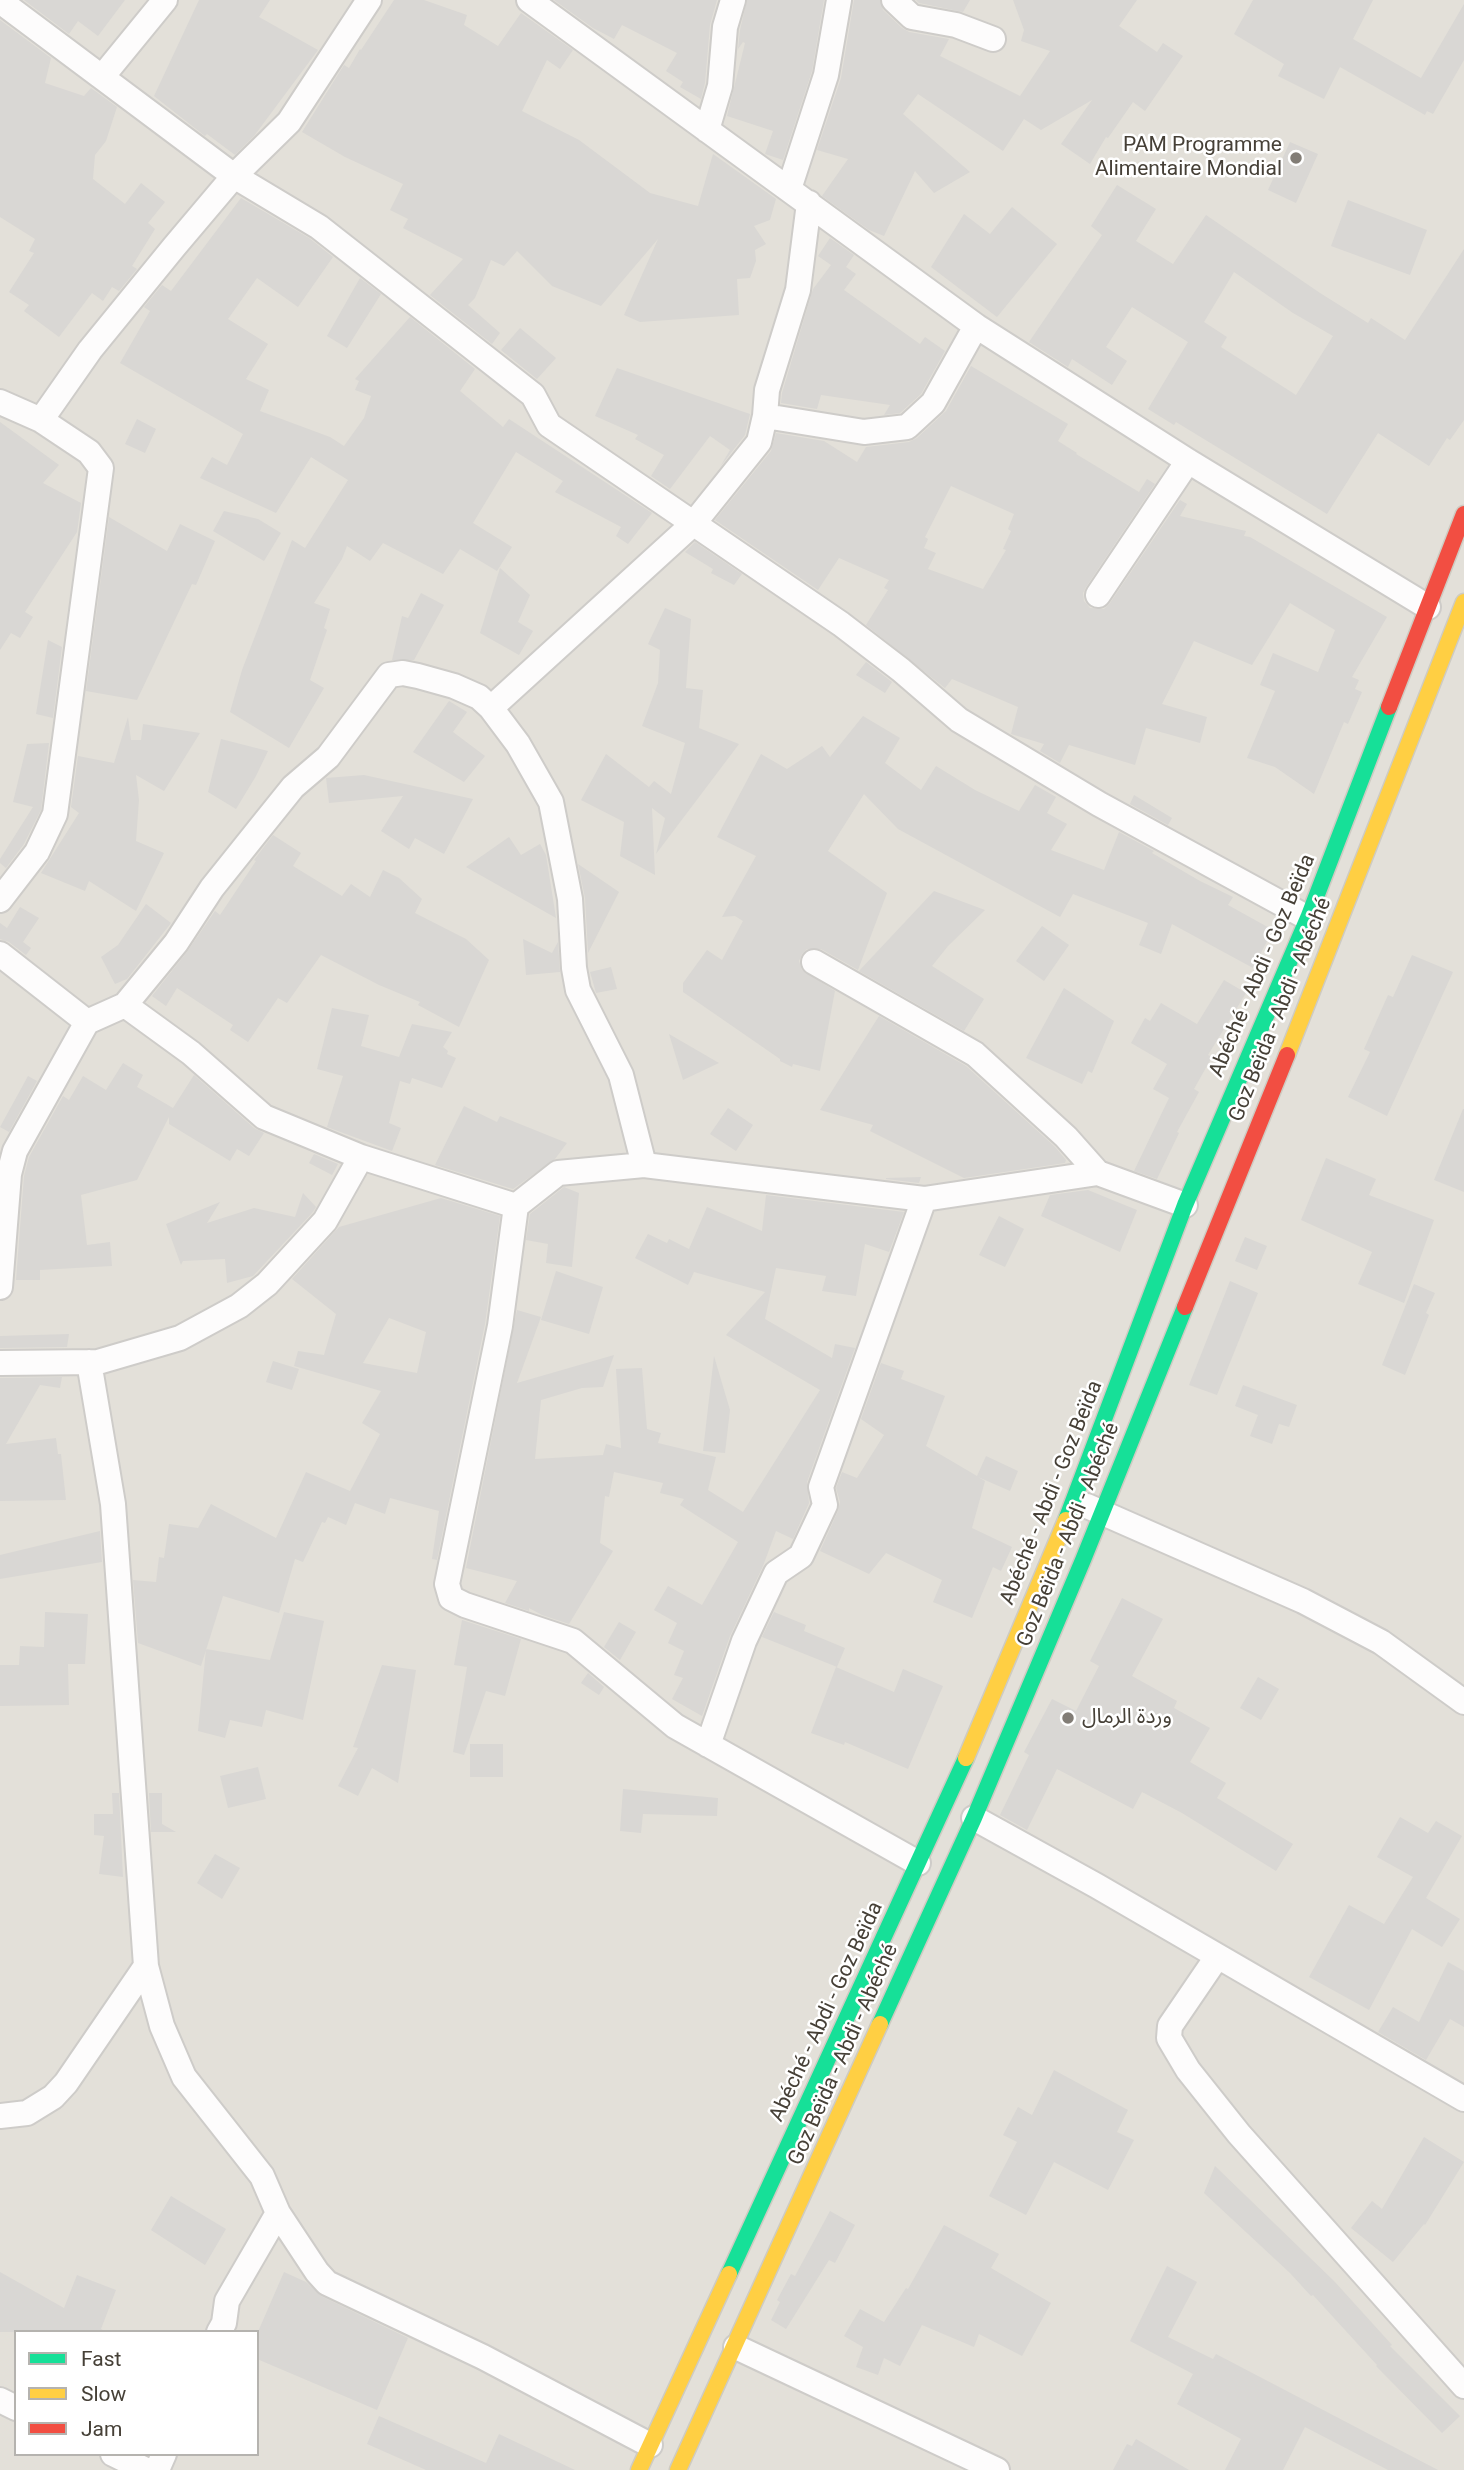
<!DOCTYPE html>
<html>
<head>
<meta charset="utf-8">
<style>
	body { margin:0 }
	#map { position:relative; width:1464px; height:2470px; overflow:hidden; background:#f0eeeb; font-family:Roboto,sans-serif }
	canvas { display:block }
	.legend { position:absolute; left:14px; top:2330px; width:245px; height:126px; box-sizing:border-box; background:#fff; border:2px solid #b5b3af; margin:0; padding:9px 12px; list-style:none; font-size:21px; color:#464037 }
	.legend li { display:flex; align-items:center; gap:14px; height:35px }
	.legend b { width:35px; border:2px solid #b5b3af }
</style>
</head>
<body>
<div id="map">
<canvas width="1464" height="2470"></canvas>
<ul class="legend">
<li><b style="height:9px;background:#16e098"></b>Fast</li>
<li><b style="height:9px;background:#ffcf43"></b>Slow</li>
<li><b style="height:9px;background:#f24e42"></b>Jam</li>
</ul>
</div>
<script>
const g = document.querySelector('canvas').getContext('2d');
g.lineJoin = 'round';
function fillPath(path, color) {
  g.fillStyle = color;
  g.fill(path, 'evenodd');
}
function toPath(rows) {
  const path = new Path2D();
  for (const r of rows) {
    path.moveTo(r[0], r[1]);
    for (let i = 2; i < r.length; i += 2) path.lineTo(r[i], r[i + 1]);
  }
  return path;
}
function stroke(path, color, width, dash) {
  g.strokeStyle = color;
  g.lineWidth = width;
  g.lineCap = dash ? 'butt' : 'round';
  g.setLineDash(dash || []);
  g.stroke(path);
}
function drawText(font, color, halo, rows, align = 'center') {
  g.font = font + ' Roboto,"Noto Sans Arabic",sans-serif';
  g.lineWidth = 5;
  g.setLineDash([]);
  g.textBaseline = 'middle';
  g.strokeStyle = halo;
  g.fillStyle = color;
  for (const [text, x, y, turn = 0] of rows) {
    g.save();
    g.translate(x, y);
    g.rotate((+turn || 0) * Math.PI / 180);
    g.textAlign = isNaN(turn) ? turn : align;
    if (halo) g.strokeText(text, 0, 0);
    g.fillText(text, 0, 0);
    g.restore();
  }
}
fillPath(toPath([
	[0,0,1464,0,1464,2470,0,2470],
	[16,2332,257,2332,257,2454,16,2454]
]), '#e3e0d9');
fillPath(toPath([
	[24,0,125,0,98,36,78,21,69,34],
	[199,0,270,0,259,17,318,50,254,136,235,155,207,134,205,136,154,96],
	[394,0,424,0,467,15,464,25,498,46,521,13,573,50,560,69,547,60,522,111,579,140,650,193,698,206,713,154,776,199,770,220,754,226,766,244,755,250,756,261,750,278,737,279,739,315,640,322,624,315,658,239,601,306,552,286,517,251,504,266,491,260,475,298,468,305,500,333,492,344,430,295,463,259,403,228,408,219,390,210,403,184,345,157,302,132,344,65,349,68,360,49,361,50],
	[554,0,717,0,710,25,705,83,701,99,680,87,683,82,666,71,677,53,622,25,614,39,593,28],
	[747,0,824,0,812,71,783,160,765,154,773,131,727,116,745,43,743,42,738,49,740,30],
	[854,0,880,0,883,10,902,28,909,32,949,39,940,56,1020,96,1050,51,1021,41,1024,30,1013,0,1137,0,1119,26,1157,52,1163,43,1183,56,1145,111,1133,102,1108,138,1106,137,1090,164,1061,144,1092,100,1041,130,1024,119,1003,151,918,94,903,114,970,172,934,193,915,171,884,236,869,230,822,196,848,159,817,150,841,78],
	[916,0,970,0,963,12,919,3],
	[1253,0,1373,0,1353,39,1421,78,1464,4,1464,60,1433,114,1427,111,1425,115,1340,67,1324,99,1278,76,1284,64,1234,34],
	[0,20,51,58,45,83,84,96,91,88,117,107,106,141,95,155,93,179,125,204,141,183,165,202,148,223,155,229,132,266,137,269,119,291,112,287,103,301,92,293,59,337,24,311,29,305,9,292,34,253,29,251,35,239,0,217],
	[1290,142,1318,154,1296,203,1268,190],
	[1117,185,1156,209,1136,241,1173,264,1206,215,1320,293,1368,323,1371,318,1405,340,1464,249,1464,420,1450,440,1447,438,1429,466,1378,433,1327,514,1176,422,1174,425,1148,409,1188,342,1132,307,1106,347,1127,361,1112,385,1072,359,1068,367,1029,342,1102,235,1091,226],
	[1234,272,1293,313,1333,336,1296,395,1221,347,1227,337,1204,322],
	[241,198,309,238,333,257,298,307,257,278,228,319,268,344,246,379,269,390,260,411,330,437,344,446,364,418,371,396,355,390,359,381,355,379,410,317,475,369,460,391,503,427,509,419,652,513,628,544,616,536,621,527,555,492,563,481,516,452,473,523,512,547,497,571,460,549,443,574,383,543,370,561,347,546,342,559,314,603,330,609,324,628,327,630,310,680,324,688,289,748,230,712,242,670,292,540,305,548,348,480,311,457,276,513,200,478,212,457,227,465,243,434,120,363,150,311,144,307,162,285,171,291],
	[1348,200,1427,230,1410,275,1331,246],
	[1012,207,1057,244,997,317,931,267,964,214,990,234],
	[830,238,854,255,846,267,856,274,844,290,920,344,925,337,945,351,921,394,900,413,884,415,890,405,821,395,817,409,781,403,782,393,813,289,831,265,818,256],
	[360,278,381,294,347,348,327,336],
	[520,328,556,358,537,379,501,350],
	[971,366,1068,424,1058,441,1077,453,1076,454,1139,492,1147,479,1155,484,1086,587,1083,593,1084,601,1090,608,1104,609,1110,603,1180,500,1187,504,1180,516,1246,531,1244,536,1250,537,1387,617,1352,677,1359,680,1355,689,1362,692,1348,724,1344,722,1314,794,1275,767,1247,758,1275,691,1260,685,1273,653,1318,672,1335,630,1290,603,1252,665,1194,641,1162,704,1207,717,1200,743,1146,728,1135,765,1069,745,1060,763,1040,751,1044,744,1011,734,1018,707,952,679,945,688,866,625,888,590,884,588,889,580,839,558,818,590,715,520,771,451,776,433,824,441,857,462,866,447,909,442,917,438,946,411],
	[951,486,1014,514,1008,529,1011,531,1003,549,1006,550,983,589,928,569,936,553,924,548,928,539,925,537],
	[617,368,750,414,745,435,720,467,730,450,710,436,670,489,651,476,664,455,635,439,638,435,595,416],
	[137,419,156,429,145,453,125,444],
	[0,422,59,465,43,483,81,503,77,532,25,612,33,617,20,638,11,633,0,650],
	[224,511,258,519,281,533,264,561,213,531],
	[109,517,167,551,180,524,215,541,196,585,192,584,137,700,86,691],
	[695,542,742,574,734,585,711,573,713,569,685,552],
	[500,568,530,595,518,622,533,631,519,655,480,633],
	[421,593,444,605,414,660,392,660,402,616,408,618],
	[665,608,691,619,686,688,703,690,699,728,739,744,656,854,665,818,652,808,655,875,620,856,624,822,581,800,606,754,649,787,654,781,671,794,685,743,642,726,658,683,660,650,648,644],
	[48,640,62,647,53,718,36,714],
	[866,662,892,682,885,693,856,675],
	[449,701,467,712,453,732,485,756,464,782,413,752],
	[863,716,900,738,885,763,921,790,936,766,975,790,1019,811,1035,785,1056,797,1047,813,1067,824,1051,850,1104,870,1119,832,1154,851,1152,853,1200,881,1233,897,1228,905,1273,930,1253,968,1172,924,1161,954,1139,945,1148,923,1073,894,1060,917,898,829,864,794,828,851,887,893,858,970,821,949,807,949,802,954,799,961,802,970,835,991,820,1071,793,1064,792,1067,780,1061,780,1059,683,992,683,983,707,950,722,960,743,921,735,916,722,917,756,856,717,837,761,754,787,769,822,746,830,757],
	[128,717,131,740,141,740,143,724,200,733,164,791,136,775,139,800,136,841,164,853,136,911,89,881,85,891,41,873,79,813,71,807,78,756,114,763],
	[221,739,268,751,256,776,236,809,208,792],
	[49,743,41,810,24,844,6,868,0,863,0,859,33,807,13,802,27,744],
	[364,775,473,799,444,854,415,838,409,849,381,831,403,796,329,803,326,778],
	[1134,795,1172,818,1168,825,1130,804],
	[273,835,301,853,293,866,342,896,351,884,370,897,383,870,399,878,422,899,415,913,466,939,489,960,459,1027,418,1005,420,1002,379,985,321,955,287,1003,278,998,248,1042,230,1030,233,1025,177,988,166,1006,152,996,187,952,215,911,220,915,256,861,254,860],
	[509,837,521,855,540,844,546,855,556,918,466,867],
	[578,864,619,892,588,953,585,898],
	[934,891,985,910,948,946,932,966,984,999,964,1031,859,971],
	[146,904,171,923,127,979,115,984,101,957,118,945],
	[20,907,39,918,23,942,31,948,26,955,9,942,0,939,0,923,7,928],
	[1042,926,1069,945,1044,981,1016,961],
	[523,939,552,953,558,942,560,972,526,975],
	[1412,955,1453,972,1387,1116,1348,1097,1370,1052,1364,1049,1388,995,1393,997],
	[611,967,617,989,596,993,590,972],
	[1224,980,1246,993,1208,1055,1212,1057,1194,1089,1199,1092,1177,1132,1179,1133,1157,1179,1134,1171,1169,1098,1153,1089,1167,1064,1131,1043,1145,1018,1150,1021,1161,1003,1197,1024],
	[1064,988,1114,1021,1092,1073,1088,1071,1082,1084,1026,1058],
	[332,1008,369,1015,361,1046,399,1057,412,1024,452,1032,443,1047,448,1051,447,1054,456,1058,442,1088,412,1078,410,1084,400,1081,389,1123,401,1128,392,1151,327,1127,343,1076,317,1069],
	[879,1016,966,1066,1055,1147,1066,1160,1065,1163,964,1178,870,1131,873,1125,820,1110],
	[669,1034,719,1063,683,1080],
	[123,1063,143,1075,137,1087,173,1108,194,1075,254,1128,264,1133,249,1156,237,1149,230,1161,169,1124,169,1117,137,1180,81,1195,87,1245,110,1242,112,1266,40,1270,40,1280,16,1280,24,1176,29,1157,63,1096,69,1100,83,1076,106,1090],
	[28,1076,37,1081,9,1132,0,1127],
	[464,1106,497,1122,500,1116,567,1143,555,1159,513,1189,435,1165],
	[728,1108,753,1125,736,1151,710,1134],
	[1463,1109,1464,1109,1464,1192,1434,1180],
	[314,1154,338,1164,332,1175,309,1163],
	[1326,1158,1376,1179,1369,1195,1434,1220,1404,1303,1358,1284,1372,1252,1301,1220],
	[921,1177,919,1183,886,1179,886,1178],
	[564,1187,579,1193,572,1267,546,1263,548,1244,526,1240,530,1214],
	[1088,1190,1137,1210,1120,1252,1041,1216,1050,1195],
	[303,1193,316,1207,313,1212,253,1276,227,1283,225,1259,183,1261,181,1265,166,1224,220,1202,207,1223,254,1208,295,1217],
	[766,1195,904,1212,889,1252,865,1244,856,1296,822,1291,826,1276,776,1268,765,1319,832,1358,835,1344,855,1348,807,1482,809,1503,793,1539,776,1531,763,1566,730,1636,702,1716,672,1699,683,1678,674,1675,684,1651,668,1643,677,1623,654,1610,668,1586,702,1605,738,1542,680,1505,684,1499,660,1493,663,1483,614,1472,609,1497,605,1496,600,1543,613,1551,569,1624,542,1615,529,1608,529,1611,505,1603,517,1581,466,1568,517,1310,541,1317,517,1383,614,1355,603,1387,582,1388,541,1400,535,1459,603,1455,606,1444,621,1448,616,1369,642,1368,647,1429,661,1433,658,1443,716,1457,708,1490,743,1512,820,1390,726,1335,765,1292,694,1272,688,1285,635,1258,648,1234,667,1243,669,1239,689,1249,707,1207,762,1231],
	[441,1198,500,1216,485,1324,437,1560,432,1559,439,1511,390,1498,385,1514,355,1503,346,1525,328,1517,325,1523,322,1522,303,1562,295,1559,279,1613,223,1596,201,1666,138,1643,133,1580,156,1582,159,1557,164,1558,169,1524,198,1528,211,1504,276,1538,306,1472,350,1491,380,1434,362,1423,381,1391,294,1366,298,1351,324,1355,336,1314,292,1279,339,1227],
	[389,1318,426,1332,417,1373,363,1363],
	[999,1216,1024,1229,1005,1267,979,1255],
	[1245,1237,1267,1246,1257,1270,1235,1261],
	[556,1271,603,1287,589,1334,541,1320],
	[1230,1281,1258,1293,1217,1395,1189,1385],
	[1414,1284,1435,1293,1426,1313,1429,1315,1405,1375,1382,1365],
	[69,1334,67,1347,0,1348,0,1336],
	[714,1356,730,1410,725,1453,703,1451],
	[273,1361,299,1369,292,1390,266,1382],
	[881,1363,904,1371,901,1379,945,1396,926,1446,977,1476,986,1456,1018,1471,1010,1491,978,1477,985,1481,972,1528,1012,1547,1001,1571,993,1567,972,1618,933,1602,942,1580,886,1553,869,1574,820,1551,838,1511,840,1502,836,1488,842,1472,857,1478,884,1435,861,1419],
	[62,1377,60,1388,40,1385,6,1444,56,1438,58,1454,61,1454,66,1500,0,1501,0,1378],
	[1243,1385,1297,1405,1289,1427,1279,1424,1272,1444,1250,1436,1258,1415,1235,1406],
	[100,1531,102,1562,0,1579,0,1555],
	[1122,1598,1163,1619,1132,1676,1177,1701,1174,1708,1210,1728,1190,1762,1226,1783,1217,1798,1293,1844,1276,1871,1182,1813,1142,1792,1133,1809,1057,1769,1027,1830,1000,1815,1029,1755,1024,1752,1052,1699,1076,1711,1099,1666,1090,1661],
	[45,1612,88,1614,85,1664,68,1664,69,1705,0,1706,0,1665,19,1665,20,1646,44,1647],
	[284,1612,324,1621,303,1720,266,1710,262,1727,230,1720,225,1738,198,1731,206,1649,270,1660],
	[774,1612,806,1625,804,1631,845,1648,837,1667,762,1637],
	[462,1620,521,1639,505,1696,486,1691,464,1755,453,1752,467,1667,454,1665],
	[619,1622,636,1632,620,1660,604,1647],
	[382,1665,416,1670,398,1783,372,1768,358,1796,338,1786,358,1748,353,1747],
	[836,1667,894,1692,903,1669,943,1686,908,1769,845,1742,844,1745,811,1733],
	[588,1673,604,1687,599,1695,581,1683],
	[1258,1677,1279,1689,1261,1720,1240,1708],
	[470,1744,503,1744,503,1777,470,1777],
	[258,1767,266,1799,228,1808,220,1776],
	[623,1789,718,1798,717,1816,643,1814,641,1833,620,1831],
	[112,1793,119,1793,123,1877,99,1874,104,1836,94,1835,94,1814,113,1814],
	[149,1793,162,1793,162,1824,176,1832,151,1832],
	[1400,1817,1428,1833,1436,1821,1462,1836,1426,1898,1460,1919,1442,1947,1412,1929,1369,2010,1309,1977,1349,1905,1384,1924,1413,1877,1377,1857],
	[215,1854,240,1868,222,1899,197,1883],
	[1448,1962,1464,1971,1464,2027,1450,2019,1426,2060,1378,2032,1393,2007,1419,2022],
	[1054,2070,1128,2110,1117,2132,1134,2140,1108,2190,1054,2162,1026,2215,989,2196,1017,2142,1003,2135,1018,2107,1032,2115],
	[1424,2137,1464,2162,1425,2225,1424,2224,1393,2262,1351,2228,1372,2201,1382,2209],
	[1215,2166,1334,2281,1392,2345,1390,2346,1460,2416,1442,2433,1376,2366,1377,2365,1313,2295,1311,2296,1290,2273,1204,2193],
	[171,2196,226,2229,205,2265,151,2230],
	[830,2211,855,2225,835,2263,829,2260,786,2329,771,2320,780,2302,777,2300,791,2274,795,2276],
	[944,2225,999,2254,991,2268,1051,2303,1022,2356,979,2334,974,2347,922,2325,900,2366,884,2358,878,2375,856,2367,863,2347,844,2336,860,2309,884,2322,906,2288,908,2289],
	[1167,2266,1197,2282,1168,2337,1213,2359,1216,2354,1438,2470,1388,2470,1305,2427,1283,2470,1225,2470,1241,2439,1177,2404,1193,2374,1130,2341],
	[0,2272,64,2308,77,2275,116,2290,101,2329,106,2332,0,2332],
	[284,2272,306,2282,321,2296,408,2338,377,2410,257,2359,257,2334],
	[379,2416,486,2463,499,2434,575,2470,426,2470,367,2444],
	[1136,2439,1189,2470,1113,2470,1127,2444,1132,2446]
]), '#d9d7d4');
const street = toPath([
	[529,0,976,326,1188,461,1428,607],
	[894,0,912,17,956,25,993,39],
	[0,1,234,176,319,227,533,395,549,425,841,624,901,670,959,720,1099,804,1308,918],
	[102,77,165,0],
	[707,130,720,86,725,27,733,0],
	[789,189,826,75,839,0],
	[0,402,41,420,89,452,101,468,55,814,37,852,0,900],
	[765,416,864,432,907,427,933,403,976,326],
	[41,420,90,350,174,247,234,176,289,122,369,0],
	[1098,595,1188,461],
	[491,708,694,523,759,442,765,416,767,390,798,290,809,203],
	[0,954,87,1022],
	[814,962,975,1054,1066,1137,1098,1173],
	[125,1005,191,1053,264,1117,361,1157,516,1206],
	[0,1287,9,1174,15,1151,87,1022,125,1005,176,943,212,888,256,833,293,787,328,757,389,675,403,673,418,676,454,686,479,697,491,708,518,744,551,802,570,899,574,968,578,990,621,1075,644,1165],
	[89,1362,113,1504,146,1966,162,2026,184,2077,262,2176,278,2213,317,2272,327,2283,483,2357,650,2445],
	[0,1363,98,1362,180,1338,239,1306,267,1284,325,1221,361,1157],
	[1087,1506,1303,1601,1381,1642,1464,1702],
	[708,1745,744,1641,776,1573,801,1556,825,1505,821,1487,924,1199],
	[974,1818,1097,1886,1464,2099],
	[918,1863,675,1726,573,1641,465,1605,451,1598,447,1584,500,1326,516,1206,558,1173,644,1165,924,1199,1098,1173,1185,1205],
	[1217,1957,1170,2026,1169,2038,1188,2070,1239,2134,1464,2386],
	[0,2116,27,2113,53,2097,66,2083,146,1966],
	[219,2332,224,2323,227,2301,278,2213],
	[736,2347,997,2470],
	[0,2400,16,2408],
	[113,2454,146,2470],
	[157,2470,164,2454]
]);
const fast = toPath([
	[1066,1520,1185,1205,1308,918,1389,707],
	[880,2024,974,1818,1083,1560,1185,1307],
	[729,2274,966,1758]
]);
const slow = toPath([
	[1287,1055,1464,602],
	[966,1758,1066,1520],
	[639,2470,729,2274],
	[678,2470,880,2024]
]);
const jam = toPath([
	[1389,707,1464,514],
	[1185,1307,1287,1055]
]);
stroke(street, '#ceccc9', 28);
stroke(fast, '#cecbc2', 19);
stroke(slow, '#cecbc2', 19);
stroke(jam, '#cecbc2', 19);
stroke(street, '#fdfcfc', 24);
stroke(fast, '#16e098', 16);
stroke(slow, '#ffcf43', 16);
stroke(jam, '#f24e42', 16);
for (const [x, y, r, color] of [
	[1296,158,7,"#827d76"],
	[1068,1718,7,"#827d76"]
]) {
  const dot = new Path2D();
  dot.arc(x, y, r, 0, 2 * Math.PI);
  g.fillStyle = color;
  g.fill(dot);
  stroke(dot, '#fff', 2.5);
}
drawText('21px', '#464037', '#fff', [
	["PAM Programme",1282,146],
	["Alimentaire Mondial",1282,170],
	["وردة الرمال",1082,1718,"left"]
], 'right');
drawText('21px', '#464037', '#fff', [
	["Abéché - Abdi - Goz Beïda",1263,966,-67],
	["Goz Beïda - Abdi - Abéché",1281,1010,-68],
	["Abéché - Abdi - Goz Beïda",1052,1493,-68],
	["Goz Beïda - Abdi - Abéché",1069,1535,-68],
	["Abéché - Abdi - Goz Beïda",827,2012,-65],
	["Goz Beïda - Abdi - Abéché",844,2055,-66]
]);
</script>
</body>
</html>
